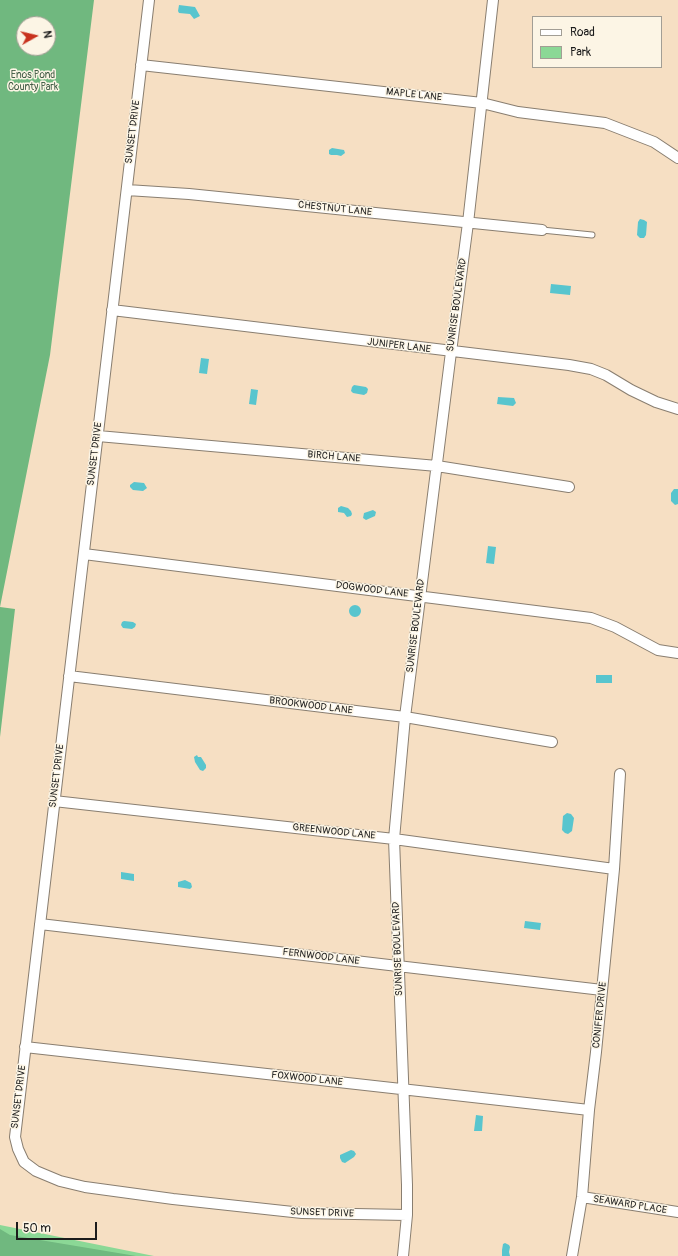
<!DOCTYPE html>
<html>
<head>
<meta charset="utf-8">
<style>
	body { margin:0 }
	#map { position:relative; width:678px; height:1256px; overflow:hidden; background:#f6dfc3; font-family:Pangolin,sans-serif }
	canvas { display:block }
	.legend { position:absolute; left:532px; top:16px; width:130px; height:52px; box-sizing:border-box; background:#fcf5e5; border:1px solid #a29e95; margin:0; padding:5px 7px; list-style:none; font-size:12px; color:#1c1c1c }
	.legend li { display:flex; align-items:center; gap:8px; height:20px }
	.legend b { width:20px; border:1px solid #a29e95 }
	.north { position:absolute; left:16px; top:16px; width:40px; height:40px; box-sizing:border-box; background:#fcf5e5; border:1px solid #a29e95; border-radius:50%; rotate:82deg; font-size:11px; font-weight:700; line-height:16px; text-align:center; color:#1c1c1c }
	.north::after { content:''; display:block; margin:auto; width:14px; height:18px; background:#c8321e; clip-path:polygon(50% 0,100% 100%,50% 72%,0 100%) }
	.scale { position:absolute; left:16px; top:1222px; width:81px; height:18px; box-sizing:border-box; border:2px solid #1c1c1c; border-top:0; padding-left:5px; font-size:12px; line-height:14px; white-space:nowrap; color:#1c1c1c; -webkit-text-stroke:3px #fcf5e5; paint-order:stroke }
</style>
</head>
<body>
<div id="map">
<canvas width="678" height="1256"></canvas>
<ul class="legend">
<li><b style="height:5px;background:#fff"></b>Road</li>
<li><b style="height:11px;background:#8bd896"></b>Park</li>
</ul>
<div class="north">N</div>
<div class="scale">50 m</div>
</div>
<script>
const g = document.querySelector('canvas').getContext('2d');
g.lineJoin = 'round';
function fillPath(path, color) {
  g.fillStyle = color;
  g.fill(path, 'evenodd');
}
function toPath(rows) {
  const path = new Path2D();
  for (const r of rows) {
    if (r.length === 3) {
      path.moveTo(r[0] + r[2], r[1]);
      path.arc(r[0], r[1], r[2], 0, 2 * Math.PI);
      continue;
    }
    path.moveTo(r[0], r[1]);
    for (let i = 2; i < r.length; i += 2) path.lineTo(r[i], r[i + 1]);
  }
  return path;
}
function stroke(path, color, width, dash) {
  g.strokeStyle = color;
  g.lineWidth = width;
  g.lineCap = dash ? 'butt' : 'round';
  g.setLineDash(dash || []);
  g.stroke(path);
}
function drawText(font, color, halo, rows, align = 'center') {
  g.font = font + ' Pangolin,sans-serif';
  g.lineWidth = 3;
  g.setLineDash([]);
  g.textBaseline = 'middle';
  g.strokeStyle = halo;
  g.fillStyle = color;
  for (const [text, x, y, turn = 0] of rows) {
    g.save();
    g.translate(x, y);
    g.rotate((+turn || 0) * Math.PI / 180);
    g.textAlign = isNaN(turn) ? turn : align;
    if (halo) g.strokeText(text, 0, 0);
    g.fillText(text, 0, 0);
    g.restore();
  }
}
fillPath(toPath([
	[0,1225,154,1256,0,1256]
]), '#8bd896');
fillPath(toPath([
	[0,0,94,0,50,355,0,607],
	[24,24,48,24,48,48,24,48],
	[0,607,15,609,0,737],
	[0,1229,10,1235,136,1256,0,1256]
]), '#70b87f');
fillPath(toPath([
	[179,5,195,7,200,16,194,19,190,14,179,13,178,11],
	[332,148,344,150,345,153,341,156,337,155,331,155,329,154,329,150],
	[640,219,644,220,647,222,646,235,644,238,640,238,637,235,638,222],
	[551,284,571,286,570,295,550,293],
	[201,358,209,359,207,374,199,373],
	[354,385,366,387,368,389,367,393,364,395,353,393,351,391,352,387],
	[251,389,258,390,256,405,249,404],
	[498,397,514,398,516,403,513,406,497,404],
	[134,482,144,483,147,488,143,491,133,490,130,487,130,485],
	[674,489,678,489,678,504,675,505,671,501,671,493],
	[341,506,348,508,351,511,352,514,351,516,347,517,344,513,338,512,338,508],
	[373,510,376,512,375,516,366,520,363,518,364,513],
	[488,546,496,547,494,564,486,563],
	[355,611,6],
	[124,621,133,622,136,624,135,627,132,629,123,628,121,625,122,622],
	[596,675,612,675,612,683,596,683],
	[197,755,198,757,201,757,206,765,206,768,203,771,200,770,195,762,194,757],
	[567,813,571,814,574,818,572,831,568,834,565,833,562,830,563,816],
	[121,872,134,874,134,881,121,879],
	[185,880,191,883,192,887,190,889,178,887,178,882],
	[525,921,541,923,540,930,524,928],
	[476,1115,483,1116,482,1131,474,1131],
	[351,1150,354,1151,356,1154,354,1157,345,1163,342,1162,340,1158,340,1155],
	[505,1243,509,1245,510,1247,509,1252,510,1256,502,1256,502,1250,503,1244]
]), '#58c5ce');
const lane = toPath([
	[542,230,592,235]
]);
const street = toPath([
	[149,0,15,1137,18,1149,24,1162,36,1171,60,1181,85,1187,173,1199,302,1213,407,1215],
	[141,65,482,103,518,112,605,123,654,142,678,158],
	[127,190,189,194,542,230],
	[112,310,569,365,591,369,606,375,631,390,656,402,678,409],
	[98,436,437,466,569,487],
	[84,554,591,618,615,627,658,650,678,653],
	[69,676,405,717,552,742],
	[54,801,394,839,614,869],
	[40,924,602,990],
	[25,1047,589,1110],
	[582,1197,678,1212],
	[403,1256,407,1215,407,1185,394,839,405,717,451,352,468,223,493,0],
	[572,1256,582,1197,589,1110,596,1052,614,869,620,774]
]);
stroke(lane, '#897e70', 7);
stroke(street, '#897e70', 12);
stroke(lane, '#fff', 5);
stroke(street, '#fff', 10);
drawText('10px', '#435e47', '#fcf5e5', [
	["Enos Pond",33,75],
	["County Park",33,87]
]);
drawText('10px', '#1c1c1c', '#fcf5e5', [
	["MAPLE LANE",414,95,6],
	["SUNSET DRIVE",133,132,-83],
	["CHESTNUT LANE",335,209,6],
	["SUNRISE BOULEVARD",457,305,-82],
	["JUNIPER LANE",399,346,7],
	["SUNSET DRIVE",95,454,-83],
	["BIRCH LANE",334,457,5],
	["DOGWOOD LANE",372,590,7],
	["SUNRISE BOULEVARD",416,626,-83],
	["BROOKWOOD LANE",311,706,7],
	["SUNSET DRIVE",57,776,-83],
	["GREENWOOD LANE",334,832,6],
	["SUNRISE BOULEVARD",398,949,-92],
	["FERNWOOD LANE",321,957,7],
	["CONIFER DRIVE",600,1015,-84],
	["FOXWOOD LANE",307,1079,6],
	["SUNSET DRIVE",19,1097,-83],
	["SEAWARD PLACE",630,1205,9],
	["SUNSET DRIVE",322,1213,2]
]);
</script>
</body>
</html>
